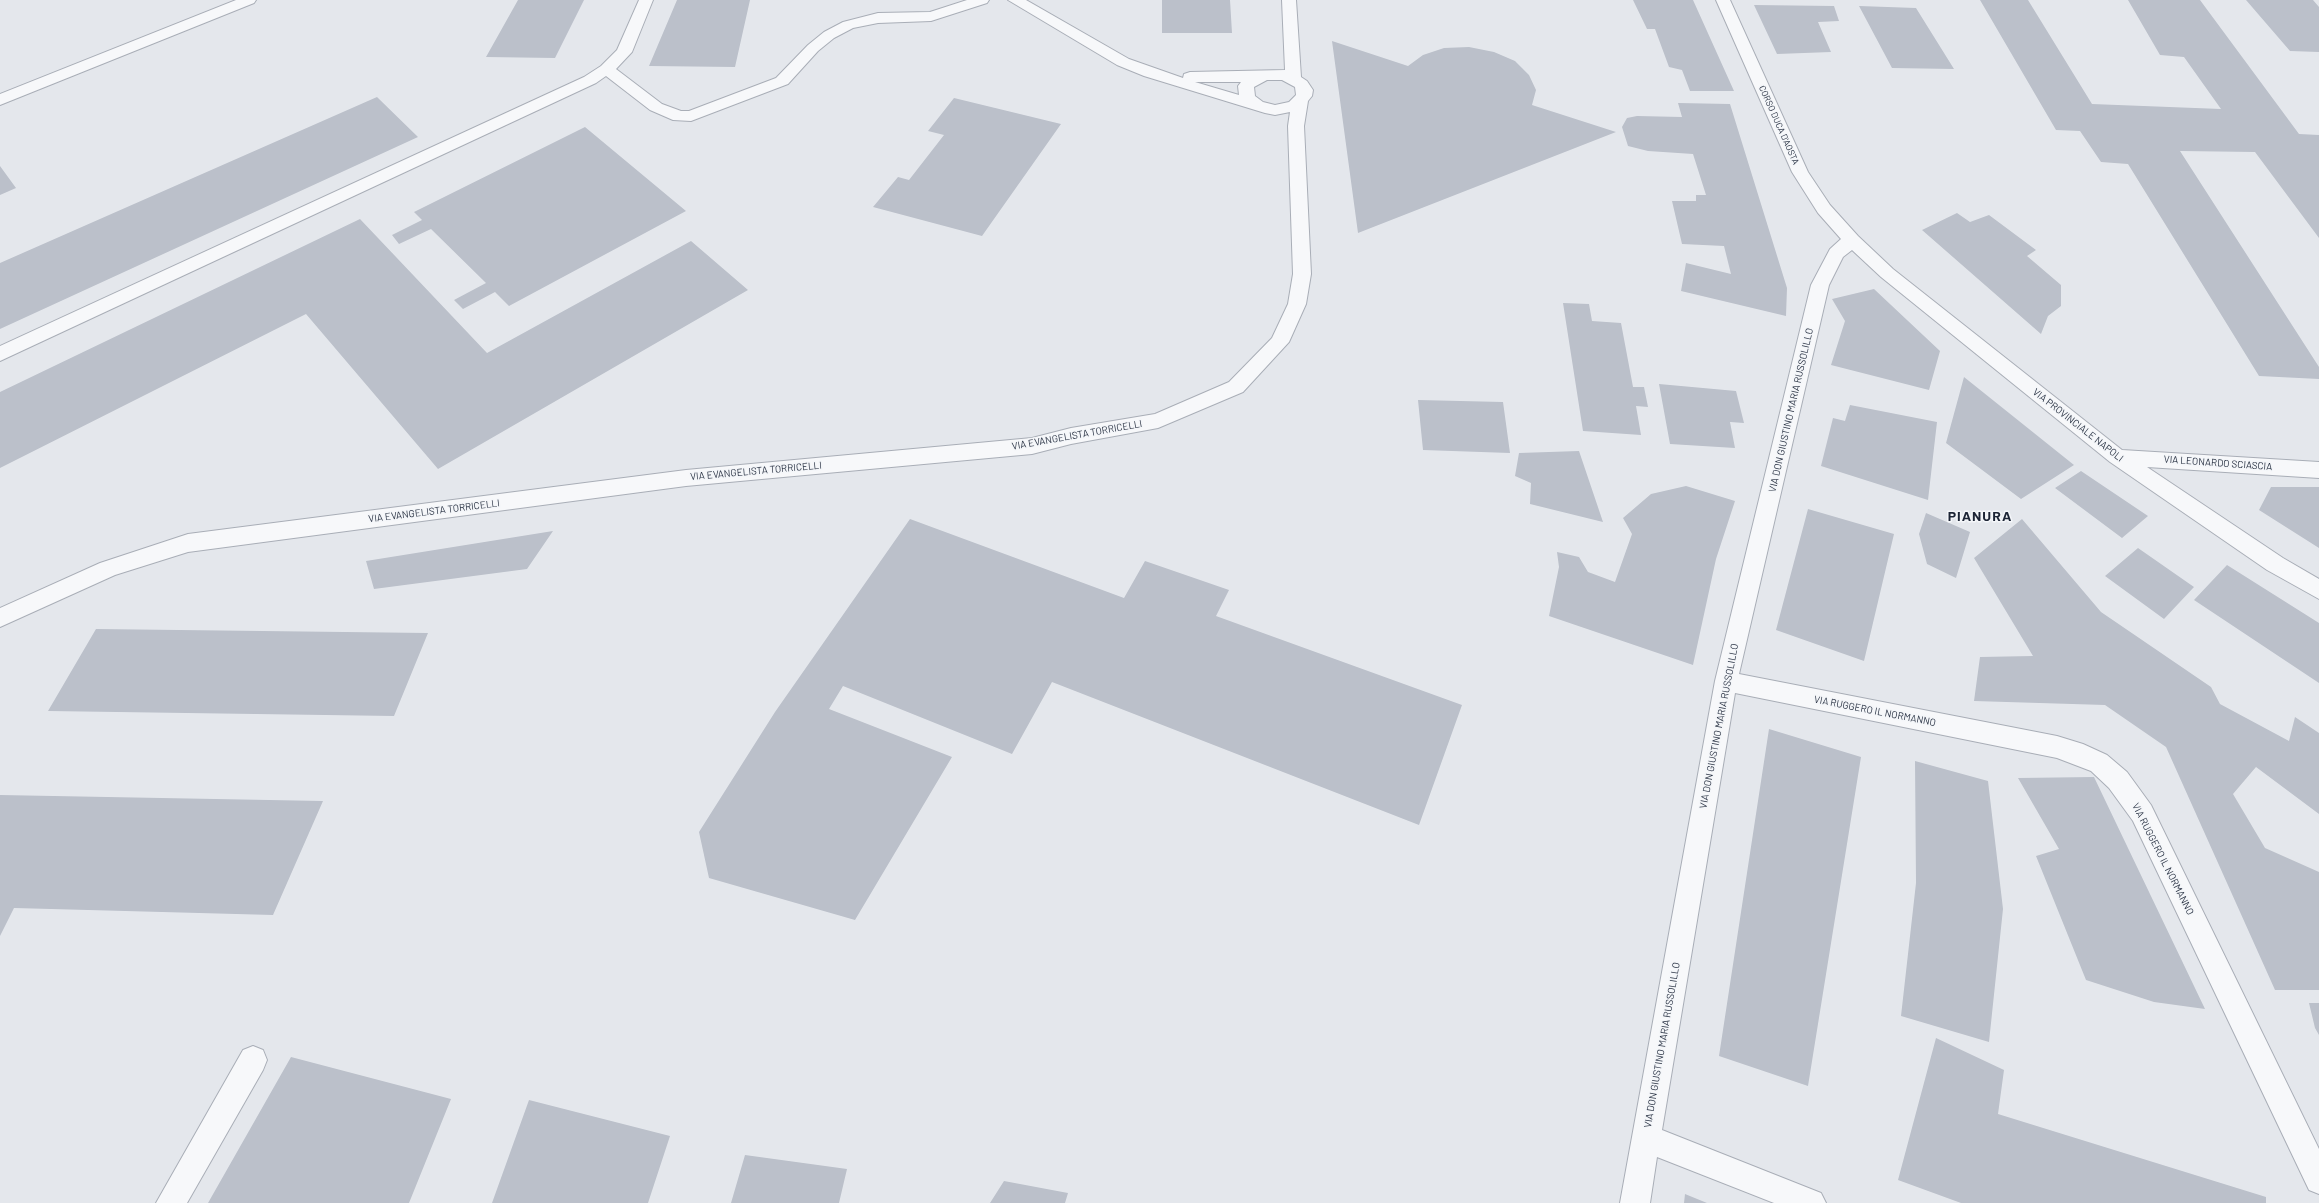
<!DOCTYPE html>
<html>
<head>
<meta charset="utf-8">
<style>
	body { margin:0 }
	canvas { display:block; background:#e4e7ec }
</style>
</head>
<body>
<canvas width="2319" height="1203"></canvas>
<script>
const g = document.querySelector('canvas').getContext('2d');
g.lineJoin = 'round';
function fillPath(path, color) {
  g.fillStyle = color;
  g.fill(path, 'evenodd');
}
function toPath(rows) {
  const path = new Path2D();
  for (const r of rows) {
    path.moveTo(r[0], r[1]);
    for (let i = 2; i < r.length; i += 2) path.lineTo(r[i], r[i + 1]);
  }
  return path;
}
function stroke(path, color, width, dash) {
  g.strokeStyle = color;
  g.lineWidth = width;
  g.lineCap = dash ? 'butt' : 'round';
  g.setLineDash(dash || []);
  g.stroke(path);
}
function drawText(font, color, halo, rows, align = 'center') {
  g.font = font + ' Barlow,sans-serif';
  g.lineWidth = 3;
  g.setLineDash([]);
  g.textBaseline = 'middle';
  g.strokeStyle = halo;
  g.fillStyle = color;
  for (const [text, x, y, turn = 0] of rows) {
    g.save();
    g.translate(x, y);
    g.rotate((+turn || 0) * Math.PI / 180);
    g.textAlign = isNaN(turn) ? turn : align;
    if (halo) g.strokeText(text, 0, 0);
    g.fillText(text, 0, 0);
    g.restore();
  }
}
fillPath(toPath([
	[518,0,584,0,555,58,486,57],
	[677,0,750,0,735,67,649,66],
	[1162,0,1230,0,1232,33,1162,33],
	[1633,0,1693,0,1734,91,1690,91,1682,70,1669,67,1655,29,1647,29],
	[1980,0,2028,0,2092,104,2221,109,2184,57,2160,55,2128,0,2200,0,2299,134,2319,135,2319,238,2255,152,2180,151,2319,367,2319,379,2259,376,2128,164,2101,162,2080,131,2056,130],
	[2246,0,2313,0,2319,7,2319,52,2290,51],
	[1754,5,1834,6,1839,21,1818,22,1831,52,1777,54],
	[1859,6,1916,8,1954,69,1892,68],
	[1332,41,1408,66,1423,55,1444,48,1469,47,1494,52,1515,61,1529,75,1536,90,1532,105,1616,132,1358,233],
	[377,97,418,137,0,329,0,263],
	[954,98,1061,124,982,236,873,207,898,177,909,180,944,135,928,131],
	[1678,103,1730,104,1787,288,1786,316,1681,291,1686,263,1731,274,1724,246,1682,244,1672,201,1696,201,1696,195,1706,195,1693,154,1648,151,1628,146,1622,127,1627,118,1637,116,1682,117],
	[585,127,686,211,509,306,495,292,463,309,454,300,486,283,431,229,399,244,392,235,422,220,414,212],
	[0,166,16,188,0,195],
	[1957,213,1970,222,1989,215,2036,250,2027,256,2061,285,2061,306,2048,316,2041,334,1922,230],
	[360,219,487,353,691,241,748,290,438,469,306,314,0,468,0,392],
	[1874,289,1940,351,1929,390,1831,365,1845,321,1832,299],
	[1563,303,1589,304,1592,321,1621,323,1633,387,1644,387,1648,407,1636,406,1641,435,1583,431],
	[1964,377,2074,465,2021,499,1946,443],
	[1659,384,1736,391,1744,423,1730,422,1735,448,1670,444],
	[1418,400,1503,402,1510,453,1423,450],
	[1850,405,1937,422,1928,500,1821,466,1833,418,1845,421],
	[1579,451,1603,522,1530,504,1531,483,1515,476,1519,453],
	[2081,471,2148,516,2122,538,2055,488],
	[1686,486,1735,501,1716,559,1693,665,1549,616,1559,567,1557,552,1579,557,1588,572,1615,582,1632,534,1623,518,1651,494],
	[2271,487,2319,487,2319,548,2259,510],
	[1808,509,1894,534,1864,661,1776,630],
	[1926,513,1970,532,1956,578,1927,564,1919,534],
	[910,519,1124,598,1145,561,1229,590,1216,616,1462,705,1419,825,1052,682,1012,754,843,686,829,709,952,757,855,920,709,878,699,832,775,712],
	[2022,519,2101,612,2211,687,2220,704,2289,741,2295,717,2319,733,2319,814,2256,767,2233,794,2265,848,2319,872,2319,990,2275,990,2166,747,2105,705,1974,701,1980,657,2033,656,1974,558],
	[553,531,527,569,374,589,366,561],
	[2138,548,2194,587,2164,619,2105,576],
	[2227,565,2319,623,2319,683,2194,600],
	[96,629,428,633,394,716,48,711],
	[1769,729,1861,757,1808,1086,1719,1056],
	[1915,761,1988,781,2003,909,1989,1042,1901,1016,1916,883],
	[2094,777,2205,1009,2154,1002,2086,980,2036,856,2059,849,2018,778],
	[0,795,323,801,273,915,14,908,0,936],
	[2309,1003,2319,1003,2319,1035,2315,1028],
	[1936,1038,2004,1070,1998,1114,2266,1197,2266,1203,1961,1203,1898,1180],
	[291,1057,451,1099,409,1203,208,1203],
	[529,1100,670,1136,648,1203,492,1203],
	[745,1155,847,1169,839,1203,731,1203],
	[1004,1181,1068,1193,1065,1203,990,1203],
	[1685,1194,1707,1203,1684,1203]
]), '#bbc0ca');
const minor = toPath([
	[236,0,256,0,254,3,0,105,0,94,236,0],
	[639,0,653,0,632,52,616,69,662,104,681,111,689,111,776,78,808,45,824,32,843,22,878,13,930,12,967,0,989,0,987,3,931,21,878,23,853,28,834,38,818,51,788,84,691,121,673,120,650,110,606,76,596,83,0,361,0,346,584,77,601,66,617,50,639,0],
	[1008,0,1026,0,1129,59,1183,78,1184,74,1190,72,1285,70,1282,0,1296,0,1301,77,1307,81,1313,90,1312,96,1308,101,1304,126,1311,274,1306,304,1289,342,1243,392,1158,428,1071,444,1032,454,686,486,188,552,115,575,0,627,0,608,100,563,188,534,686,470,1032,438,1071,428,1155,414,1229,382,1272,338,1288,304,1293,274,1288,126,1290,112,1275,115,1265,113,1144,76,1117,65,1008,0],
	[1267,80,1282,80,1295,87,1296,95,1289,102,1275,105,1263,102,1255,96,1254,87,1267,80],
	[1195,82,1241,82,1238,86,1239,95,1195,82],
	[1716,0,1730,0,1808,172,1830,205,1858,236,1893,269,2122,450,2319,462,2319,478,2147,467,2283,558,2319,579,2319,599,2267,570,2110,462,1881,277,1852,250,1843,257,1829,285,1739,674,2057,736,2083,744,2107,755,2127,772,2151,805,2319,1149,2319,1194,2309,1190,2133,821,2109,788,2091,771,2057,758,1735,693,1662,1130,1821,1193,1826,1203,1774,1203,1657,1157,1650,1203,1620,1203,1715,681,1811,285,1830,249,1841,239,1818,213,1792,172,1716,0],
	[253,1046,263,1050,267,1060,263,1070,187,1203,156,1203,243,1050,253,1046]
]);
stroke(minor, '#a9aeb7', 2);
fillPath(minor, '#f7f8fa');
drawText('9px', '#2b3445', '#f4f6f9', [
	["CORSO DUCA D'AOSTA",1779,125,66]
]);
drawText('10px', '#2b3445', '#f4f6f9', [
	["VIA DON GIUSTINO MARIA RUSSOLILLO",1791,410,-77],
	["VIA PROVINCIALE NAPOLI",2078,425,38],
	["VIA EVANGELISTA TORRICELLI",1077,435,-10],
	["VIA LEONARDO SCIASCIA",2218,463,4],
	["VIA EVANGELISTA TORRICELLI",756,471,-5],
	["VIA EVANGELISTA TORRICELLI",434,511,-7],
	["VIA RUGGERO IL NORMANNO",1875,711,11],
	["VIA DON GIUSTINO MARIA RUSSOLILLO",1719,726,-79],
	["VIA RUGGERO IL NORMANNO",2163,859,63],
	["VIA DON GIUSTINO MARIA RUSSOLILLO",1662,1045,-80]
]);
g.letterSpacing = '1px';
drawText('bold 14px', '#1d2536', '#f4f6f9', [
	["PIANURA",1980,516]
]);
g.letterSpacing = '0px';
</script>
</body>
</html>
